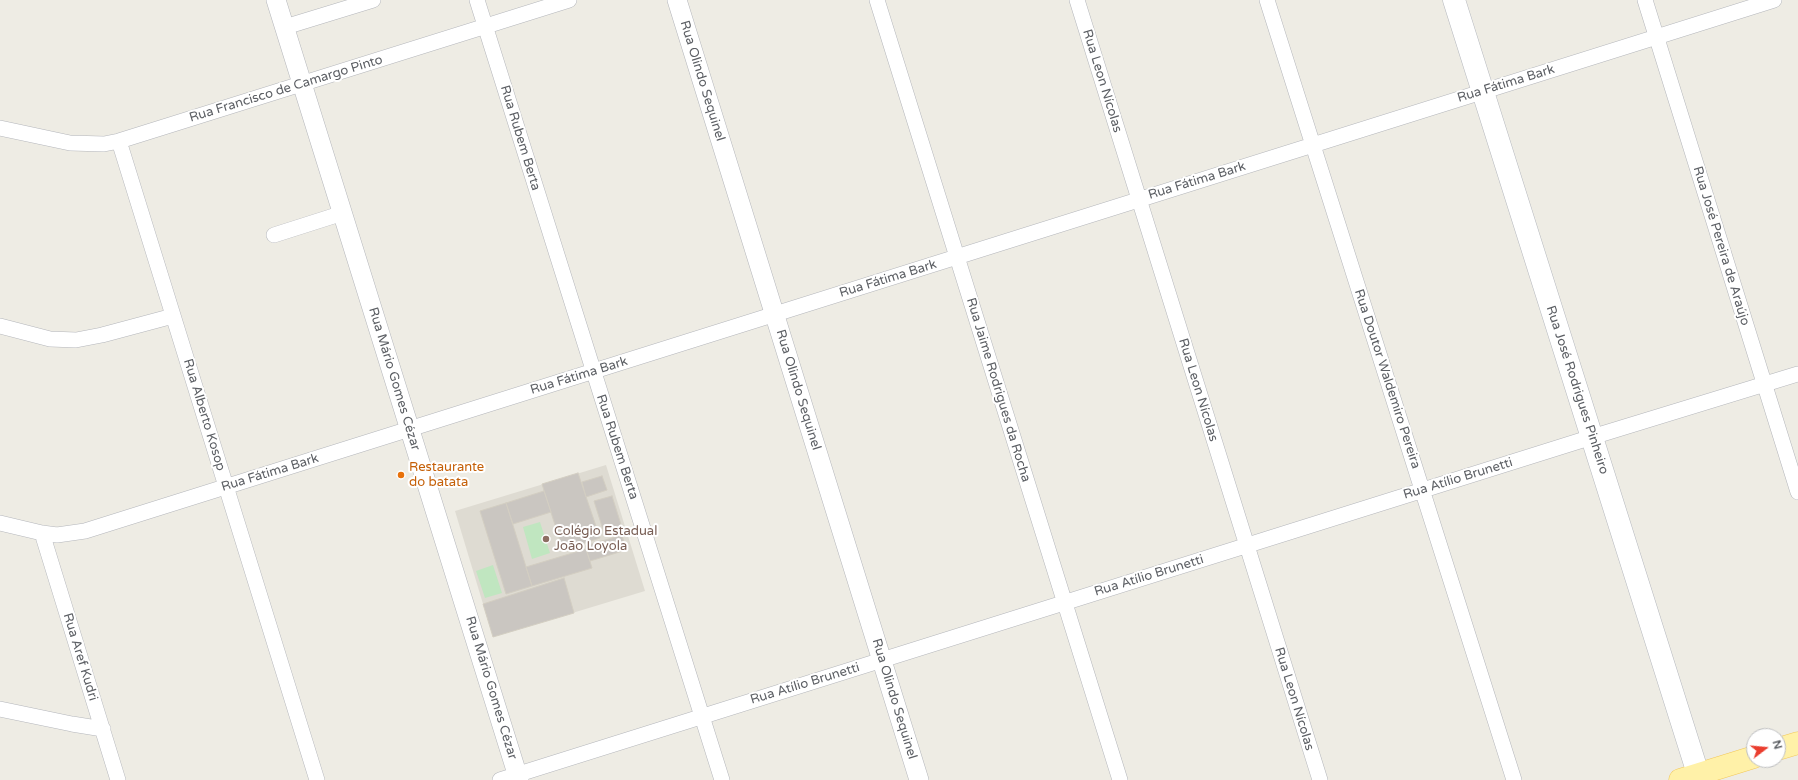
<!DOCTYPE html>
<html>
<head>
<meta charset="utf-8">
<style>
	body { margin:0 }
	#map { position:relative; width:1798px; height:780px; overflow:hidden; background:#eeece4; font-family:"Varela Round",sans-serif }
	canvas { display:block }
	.north { position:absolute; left:1746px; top:728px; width:40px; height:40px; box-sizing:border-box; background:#fff; border:1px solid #bebfc1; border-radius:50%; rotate:74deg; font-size:11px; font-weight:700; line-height:16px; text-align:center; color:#5c5f64 }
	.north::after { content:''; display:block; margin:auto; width:14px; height:18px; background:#ea3d2e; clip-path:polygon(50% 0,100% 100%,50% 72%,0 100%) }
</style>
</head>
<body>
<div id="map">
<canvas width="1798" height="780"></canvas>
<div class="north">N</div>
</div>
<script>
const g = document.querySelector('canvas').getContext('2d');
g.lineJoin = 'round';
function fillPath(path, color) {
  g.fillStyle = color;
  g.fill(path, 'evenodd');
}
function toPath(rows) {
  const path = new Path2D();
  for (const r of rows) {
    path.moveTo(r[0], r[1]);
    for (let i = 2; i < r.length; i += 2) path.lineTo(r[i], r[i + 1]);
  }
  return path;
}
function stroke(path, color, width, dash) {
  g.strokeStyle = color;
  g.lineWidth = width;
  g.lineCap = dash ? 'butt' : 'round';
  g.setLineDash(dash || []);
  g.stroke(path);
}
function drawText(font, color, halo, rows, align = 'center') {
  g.font = font + ' "Varela Round",sans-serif';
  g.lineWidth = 4;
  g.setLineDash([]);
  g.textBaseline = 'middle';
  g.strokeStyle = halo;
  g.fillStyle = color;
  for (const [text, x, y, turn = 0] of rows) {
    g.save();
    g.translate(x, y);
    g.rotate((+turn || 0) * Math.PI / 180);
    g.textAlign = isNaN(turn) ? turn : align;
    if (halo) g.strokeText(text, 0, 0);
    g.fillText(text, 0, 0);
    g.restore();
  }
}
fillPath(toPath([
	[606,465,645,591,493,637,455,511]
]), '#dedbd2');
fillPath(toPath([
	[540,522,550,553,532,559,523,527],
	[493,565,502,593,485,598,476,571]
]), '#c0e6c0');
const building = toPath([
	[578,473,600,538,563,550,542,484,578,473],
	[602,476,607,490,586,497,582,482,602,476],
	[544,491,551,512,513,524,506,503,544,491],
	[612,496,623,531,605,536,594,501,612,496],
	[506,503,532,586,506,594,480,511,506,503],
	[622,535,626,550,590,561,585,546,622,535],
	[586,549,592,568,532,586,526,567,586,549],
	[564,578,574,613,493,637,483,604,564,578]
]);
fillPath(building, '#cac6c1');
stroke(building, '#d3cec2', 1);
const minor = toPath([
	[477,0,722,780],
	[877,0,1120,780],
	[1077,0,1320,780],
	[1267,0,1514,780],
	[1645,0,1798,492],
	[285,27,373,0],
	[0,128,70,143,104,144,119,141,569,0],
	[119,141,317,780],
	[274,235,343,213],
	[0,326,50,339,76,340,102,335,173,316],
	[0,523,42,533,57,535,85,531,1774,0],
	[42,533,118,780],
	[0,709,72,724,103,729],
	[500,780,1592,437,1798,374]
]);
const tertiary = toPath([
	[276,0,519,780],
	[677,0,919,780]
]);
const secondary = toPath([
	[1454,0,1700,780]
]);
const primary = toPath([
	[1778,749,1798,743],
	[1680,780,1754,757]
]);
stroke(minor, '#b4b6bb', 16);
stroke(tertiary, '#b4b6bb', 20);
stroke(secondary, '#b5b8be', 23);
stroke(primary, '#f2c759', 23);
stroke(minor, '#fff', 15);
stroke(tertiary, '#fff', 19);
stroke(secondary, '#fff', 22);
stroke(primary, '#fff1a8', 22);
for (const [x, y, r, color] of [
	[401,475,4,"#e8710a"],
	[546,539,4,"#8d6e63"]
]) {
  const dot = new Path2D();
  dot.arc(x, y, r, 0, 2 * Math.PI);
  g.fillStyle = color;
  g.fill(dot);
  stroke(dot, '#fff', 1.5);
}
drawText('13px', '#5c5f64', '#fff', [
	["Rua Olindo Sequinel",702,81,73],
	["Rua Leon Nícolas",1102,81,73],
	["Rua Fátima Bark",1506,84,-17],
	["Rua Francisco de Camargo Pinto",286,89,-17],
	["Rua Rubem Berta",520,138,73],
	["Rua Fátima Bark",1197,181,-17],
	["Rua José Pereira de Araújo",1721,246,73],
	["Rua Fátima Bark",888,279,-17],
	["Rua Fátima Bark",579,376,-17],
	["Rua Mário Gomes Cézar",394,379,73],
	["Rua Doutor Waldemiro Pereira",1387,379,72],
	["Rua Olindo Sequinel",798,390,73],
	["Rua Jaime Rodrigues da Rocha",998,390,73],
	["Rua Leon Nícolas",1198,390,73],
	["Rua José Rodrigues Pinheiro",1577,390,72],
	["Rua Alberto Kosop",204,415,73],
	["Rua Rubem Berta",617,447,72],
	["Rua Fátima Bark",270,473,-17],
	["Rua Atílio Brunetti",1458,479,-17],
	["Rua Atílio Brunetti",1149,576,-17],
	["Rua Aref Kudri",80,657,73],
	["Rua Atílio Brunetti",805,684,-17],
	["Rua Mário Gomes Cézar",491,688,73],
	["Rua Olindo Sequinel",894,699,73],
	["Rua Leon Nícolas",1294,699,73]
]);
drawText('13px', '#c56008', '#fff', [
	["Restaurante",409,468],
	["do batata",409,483]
], 'left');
drawText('13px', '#785e54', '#fff', [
	["Colégio Estadual",554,532],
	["João Loyola",554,547]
], 'left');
</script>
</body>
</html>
